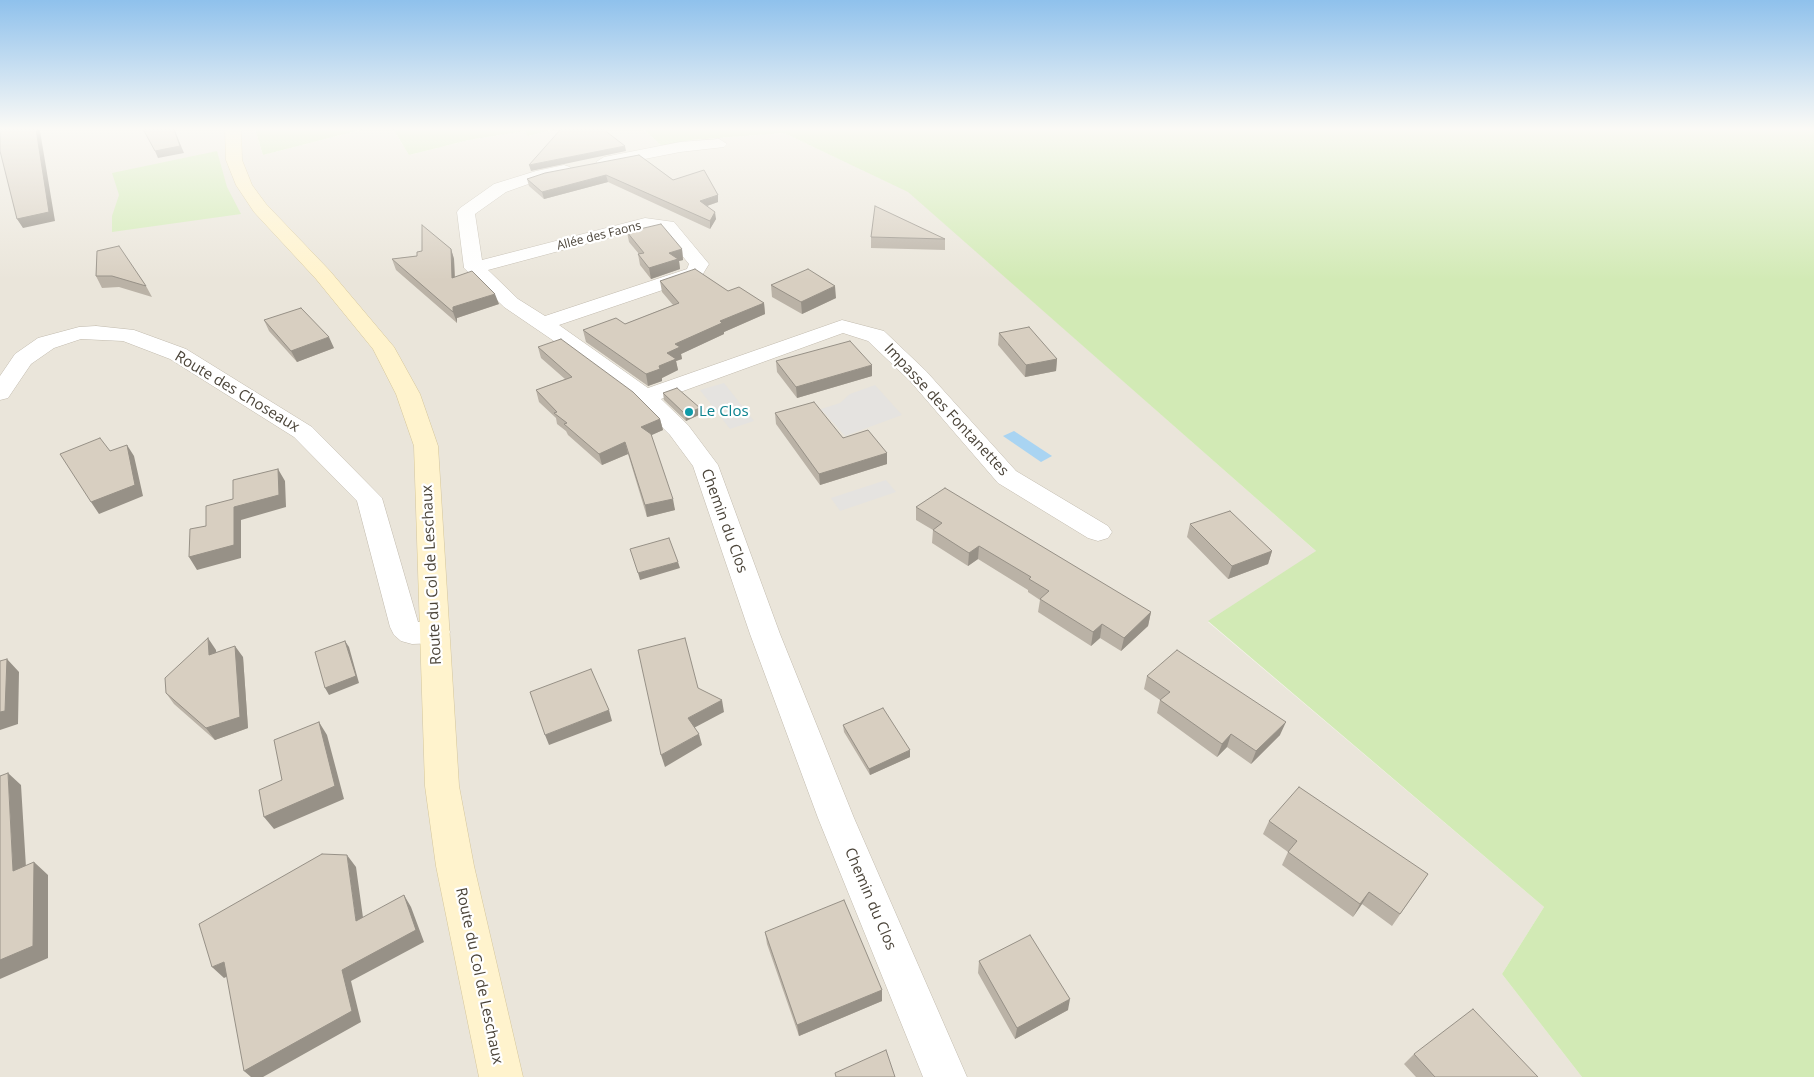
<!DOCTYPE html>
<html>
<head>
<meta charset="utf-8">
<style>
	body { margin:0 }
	canvas { display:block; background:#f6f3ec }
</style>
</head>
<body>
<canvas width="1814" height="1077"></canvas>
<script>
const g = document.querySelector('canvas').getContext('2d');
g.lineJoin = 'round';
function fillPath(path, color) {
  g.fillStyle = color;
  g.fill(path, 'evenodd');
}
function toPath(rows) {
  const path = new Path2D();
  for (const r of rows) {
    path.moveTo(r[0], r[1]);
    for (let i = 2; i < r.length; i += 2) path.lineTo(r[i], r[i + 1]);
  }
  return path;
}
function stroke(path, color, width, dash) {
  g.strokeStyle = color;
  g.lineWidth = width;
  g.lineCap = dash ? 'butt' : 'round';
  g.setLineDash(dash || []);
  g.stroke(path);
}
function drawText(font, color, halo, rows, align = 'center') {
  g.font = font + ' "Open Sans",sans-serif';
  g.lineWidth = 4.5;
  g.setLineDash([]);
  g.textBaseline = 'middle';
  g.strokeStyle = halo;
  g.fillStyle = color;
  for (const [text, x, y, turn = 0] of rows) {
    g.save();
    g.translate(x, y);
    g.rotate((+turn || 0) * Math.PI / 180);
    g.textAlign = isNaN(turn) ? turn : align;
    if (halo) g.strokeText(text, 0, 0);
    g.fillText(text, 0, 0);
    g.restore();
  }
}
fillPath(toPath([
	[0,129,255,129,263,155,364,129,393,129,409,155,469,140,525,131,528,136,555,129,643,129,662,146,692,140,784,133,909,192,1317,552,1208,622,1544,907,1502,974,1582,1077,0,1077]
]), '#eae5da');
fillPath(toPath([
	[255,129,364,129,263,155],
	[393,129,555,129,528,136,525,131,469,140,409,155],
	[643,129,1814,129,1814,1077,1582,1077,1502,974,1544,907,1208,621,1316,551,908,192,784,133,692,140,662,146],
	[217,151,227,187,241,214,112,232,112,216,119,195,112,173]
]), '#d2eab5');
fillPath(toPath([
	[724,383,754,421,730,429,700,390],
	[875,385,902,415,845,436,821,409,840,403,850,394],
	[886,480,896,492,840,511,831,498]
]), '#e5e3e0');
fillPath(toPath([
	[1014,431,1052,456,1041,462,1003,436]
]), '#a9d4f2');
const minor = toPath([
	[719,139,727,144,724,147,680,152,604,167,596,162,604,157,680,142,719,139],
	[564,165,570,167,572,170,570,173,545,178,506,192,475,214,482,260,645,218,674,222,709,264,701,277,559,325,648,388,842,320,884,331,926,371,1016,471,1108,526,1112,532,1108,538,1098,541,1088,538,998,483,910,381,868,341,843,333,661,399,688,425,718,465,780,634,854,818,967,1077,923,1077,818,818,750,634,693,466,670,435,637,402,573,354,504,307,464,268,457,212,460,208,494,184,536,171,564,165],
	[645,228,662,231,689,264,687,269,545,316,518,299,488,270,645,228],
	[96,326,134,330,186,349,312,427,382,498,418,622,435,621,446,624,450,632,446,640,435,643,412,644,401,641,394,635,390,627,357,501,294,437,170,359,123,341,81,339,54,348,31,364,8,398,0,400,0,376,15,354,38,338,79,327,96,326]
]);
const secondary = toPath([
	[225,129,241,129,242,160,252,185,266,204,330,271,394,347,420,394,438,446,459,786,474,866,523,1077,479,1077,436,866,425,786,414,446,396,394,373,349,316,279,254,212,236,185,226,160,225,129]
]);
stroke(minor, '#c2bbae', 1);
stroke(secondary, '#d6c79b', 1);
fillPath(minor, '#fff');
fillPath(secondary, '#fff3cd');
fillPath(toPath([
	[639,155,673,180,718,195,718,202,707,206,716,219,710,229,608,182,544,199,529,186,527,179],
	[627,232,682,249,683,260,679,261,680,269,651,279,640,265,638,254,639,254,629,242],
	[871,237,945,239,945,250,871,248],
	[451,249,454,259,455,277,499,304,457,318,457,323,396,270,392,259,417,256],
	[97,251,146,286,152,297,119,287,102,288,96,276],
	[660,281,728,291,764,303,765,314,724,332,724,334,681,354,682,359,676,361,678,370,662,378,662,381,648,386,586,342,583,330,625,324,673,305,662,292],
	[771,285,836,298,802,314,772,297],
	[264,320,334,348,297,362,269,331],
	[999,333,1057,359,1056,371,1025,377,998,345],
	[538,347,660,419,663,430,651,435,675,510,647,517,628,454,602,465,568,435,566,431,557,424,556,418,539,402,536,390,565,379,541,358],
	[776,361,872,376,797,398,777,372],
	[663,393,700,408,701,414,686,421,664,400],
	[775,413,887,453,887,464,820,485,776,424],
	[916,507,1151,612,1148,626,1121,651,1100,638,1091,646,1038,612,1040,600,1028,592,1028,590,978,559,968,566,932,543,933,530,916,520],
	[1190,524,1272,551,1268,564,1228,579,1187,537],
	[216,650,216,652,243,657,248,728,215,740,174,704,166,693],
	[1147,676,1280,735,1251,764,1227,747,1217,757,1157,713,1160,700,1144,689],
	[843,725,910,757,870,775,844,732],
	[1269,821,1428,874,1392,926,1362,904,1353,917,1282,865,1288,852,1263,834],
	[765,932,882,990,882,1001,799,1036,767,944],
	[979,961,1068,1010,1015,1039,978,973],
	[1414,1054,1538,1077,1416,1077,1404,1064]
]), '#bab2a6');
fillPath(toPath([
	[36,129,39,129,40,131,55,221,23,228,17,219],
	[174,129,184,153,158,158,155,151],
	[625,146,626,151,531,171,529,165],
	[606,175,608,182,544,199,542,192],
	[718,195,718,202,701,208,700,201],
	[715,212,716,219,710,229,710,221],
	[451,249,454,259,455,288,452,278],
	[682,249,683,260,679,261,680,269,651,279,649,268,669,253],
	[835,286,836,298,802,314,801,302],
	[495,294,499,304,457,318,457,323,453,312,453,307],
	[764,303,765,314,724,332,724,334,681,354,682,359,676,361,678,370,662,378,662,381,648,386,646,374,675,344,720,321],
	[329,337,334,348,297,362,291,351],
	[1057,359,1056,371,1025,377,1026,365],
	[872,365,872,376,797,398,796,387],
	[700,408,701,414,686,421,685,414],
	[660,419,663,430,643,439,641,427],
	[625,442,628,454,602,465,599,454],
	[127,445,134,456,143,496,99,514,91,502],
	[887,453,887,464,820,485,819,474],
	[278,469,285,481,286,507,241,520,241,558,197,570,189,557,234,507],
	[673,499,675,510,647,517,645,505],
	[979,546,978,559,968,566,969,553],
	[1272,551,1268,564,1228,579,1232,566],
	[678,562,680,568,640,580,638,573],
	[1151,612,1148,626,1121,651,1124,638],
	[1102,624,1100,638,1091,646,1093,632],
	[208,638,216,650,217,666,209,655],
	[345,641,349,647,359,683,329,695,325,688],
	[235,646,243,657,248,728,215,740,206,728],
	[7,659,19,672,18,724,0,730,0,712],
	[722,700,724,712,690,730,688,718],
	[609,710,612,721,549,745,545,735],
	[319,722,327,735,344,799,274,829,264,817],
	[1286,722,1280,735,1251,764,1256,751],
	[699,734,702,745,665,767,661,755],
	[1231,734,1227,747,1217,757,1222,744],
	[910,750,910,757,870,775,869,769],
	[8,773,21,785,27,884,13,871],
	[347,855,356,867,365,932,356,921],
	[34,862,48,875,48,958,0,979,0,960],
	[1369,892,1362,904,1353,917,1360,904],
	[404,895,411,907,424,942,351,981,361,1022,263,1077,251,1077,244,1071,342,970],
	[224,962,235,973,224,978,212,967],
	[882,990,882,1001,799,1036,797,1025],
	[1070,999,1068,1010,1015,1039,1017,1028]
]), '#979187');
const building = toPath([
	[0,129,36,129,49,212,17,219,0,151,0,129],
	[143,129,174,129,180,146,155,151,143,129],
	[561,129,603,129,625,146,529,165,561,129],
	[639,155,673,180,704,170,718,195,700,201,715,212,710,221,606,175,542,192,527,179,545,173,639,155],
	[875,206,945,239,871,237,875,206],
	[661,224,682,249,669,253,678,259,649,268,638,254,644,253,627,232,661,224],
	[422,225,451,249,452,278,472,271,495,294,453,307,453,312,392,259,417,256,417,252,422,251,422,225],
	[119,246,146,286,112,276,96,276,97,251,119,246],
	[695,269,728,291,739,287,764,303,720,321,722,323,675,344,680,347,667,353,676,359,659,366,660,369,646,374,583,330,616,318,625,324,679,303,660,281,695,269],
	[808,269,835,286,801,302,771,285,808,269],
	[301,308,329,337,291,351,264,320,301,308],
	[1029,327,1057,359,1026,365,999,333,1029,327],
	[561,339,633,392,660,419,641,427,651,434,673,499,645,505,625,442,599,454,564,424,567,423,554,413,557,412,536,390,572,377,538,347,561,339],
	[850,341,872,365,796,387,776,361,850,341],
	[677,388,700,408,685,414,663,393,677,388],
	[814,402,843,438,868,430,887,453,819,474,775,413,814,402],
	[100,438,110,451,127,445,135,485,91,502,60,454,100,438],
	[278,469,279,495,234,507,234,545,189,557,190,529,206,526,206,506,233,499,233,480,278,469],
	[945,488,1151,612,1124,638,1102,624,1093,632,1040,599,1049,591,1029,579,1031,577,979,546,969,553,933,530,942,523,916,507,945,488],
	[1230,511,1272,551,1232,566,1190,524,1230,511],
	[669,538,678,562,638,573,630,549,669,538],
	[208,638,209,655,235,646,240,717,206,728,166,693,165,678,208,638],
	[685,638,698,688,722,700,688,718,699,734,661,755,638,650,685,638],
	[345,641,356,676,325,688,315,652,345,641],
	[1177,650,1286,722,1256,751,1231,734,1222,744,1160,700,1170,692,1147,676,1177,650],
	[7,659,5,711,0,712,0,661,7,659],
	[591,669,609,710,545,735,530,692,591,669],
	[883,708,910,750,869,769,843,725,883,708],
	[319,722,335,786,264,817,259,790,282,780,274,740,319,722],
	[8,773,13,871,34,862,33,946,0,960,0,776,8,773],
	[1299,787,1428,874,1400,914,1369,892,1360,904,1288,852,1297,841,1269,821,1299,787],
	[322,854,347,855,356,921,404,895,416,930,342,970,352,1011,244,1071,224,962,212,967,199,924,322,854],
	[844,900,882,990,797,1025,765,932,844,900],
	[1030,935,1070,999,1017,1028,979,961,1030,935],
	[1473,1009,1538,1077,1435,1077,1414,1054,1473,1009],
	[886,1050,895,1077,836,1077,835,1073,886,1050]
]);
fillPath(building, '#d8cfc1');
stroke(building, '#979187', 1);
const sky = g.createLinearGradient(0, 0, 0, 280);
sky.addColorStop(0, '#8fc1ec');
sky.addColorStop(0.46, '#fbfaf6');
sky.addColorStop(1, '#fbfaf600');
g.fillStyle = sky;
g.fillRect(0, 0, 1814, 280);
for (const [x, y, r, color] of [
	[689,412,5,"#0f9aa8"]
]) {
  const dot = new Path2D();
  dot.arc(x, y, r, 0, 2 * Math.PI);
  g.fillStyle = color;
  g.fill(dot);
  stroke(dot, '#fff', 2);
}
drawText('12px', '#4b4439', '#fff', [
	["Allée des Faons",599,236,-14]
]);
drawText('15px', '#4b4439', '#fff', [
	["Route des Choseaux",237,392,31],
	["Impasse des Fontanettes",946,410,47],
	["Chemin du Clos",724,521,70],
	["Route du Col de Leschaux",432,575,-93],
	["Chemin du Clos",870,899,67],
	["Route du Col de Leschaux",479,976,78]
]);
drawText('15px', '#0d838f', '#fff', [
	["Le Clos",699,412]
], 'left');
</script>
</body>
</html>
